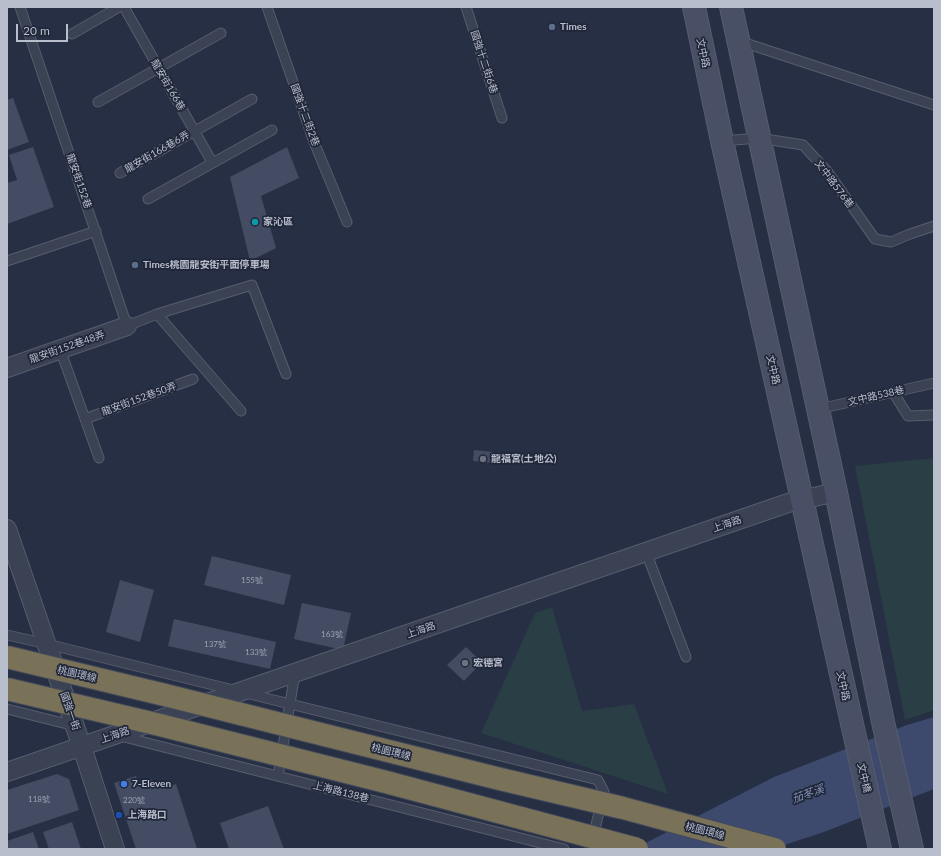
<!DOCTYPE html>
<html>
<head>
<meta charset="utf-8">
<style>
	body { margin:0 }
	#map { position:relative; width:941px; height:856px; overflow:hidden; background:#272f44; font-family:Lato,sans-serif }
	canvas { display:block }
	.frame { position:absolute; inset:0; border:8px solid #b9becd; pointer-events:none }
	.scale { position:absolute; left:16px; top:24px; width:52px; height:18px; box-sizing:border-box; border:2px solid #b9becd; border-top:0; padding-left:5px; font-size:12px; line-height:14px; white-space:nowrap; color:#b9becd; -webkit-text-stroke:3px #202739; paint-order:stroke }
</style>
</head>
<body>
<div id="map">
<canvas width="941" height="856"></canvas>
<div class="frame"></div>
<div class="scale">20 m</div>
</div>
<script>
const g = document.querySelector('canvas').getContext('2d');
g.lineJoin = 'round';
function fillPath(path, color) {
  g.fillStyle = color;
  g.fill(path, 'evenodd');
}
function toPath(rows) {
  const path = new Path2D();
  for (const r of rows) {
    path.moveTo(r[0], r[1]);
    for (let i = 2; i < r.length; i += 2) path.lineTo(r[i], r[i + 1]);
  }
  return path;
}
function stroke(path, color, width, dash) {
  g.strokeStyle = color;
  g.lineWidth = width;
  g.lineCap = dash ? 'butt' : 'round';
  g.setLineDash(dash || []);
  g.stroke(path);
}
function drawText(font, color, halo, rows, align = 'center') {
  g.font = font + ' Lato,"Noto Sans TC",sans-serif';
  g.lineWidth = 3.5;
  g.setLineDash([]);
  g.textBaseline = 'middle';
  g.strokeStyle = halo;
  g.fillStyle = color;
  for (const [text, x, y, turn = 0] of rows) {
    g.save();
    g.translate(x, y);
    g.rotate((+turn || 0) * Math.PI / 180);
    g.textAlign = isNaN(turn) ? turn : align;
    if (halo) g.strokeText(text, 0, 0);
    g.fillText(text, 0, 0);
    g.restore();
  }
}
fillPath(toPath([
	[934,458,934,710,905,720,855,466],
	[552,607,582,711,634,704,668,794,481,733,535,613]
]), '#293e45');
fillPath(toPath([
	[934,717,934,789,824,832,772,849,634,849,774,777,907,725]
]), '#3d4a6d');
fillPath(toPath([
	[13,98,29,142,7,150,7,100],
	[33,147,54,207,7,224,7,183,17,180,9,155],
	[287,147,299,178,261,196,276,248,250,261,230,177],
	[474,450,493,452,492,463,473,461],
	[212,556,291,575,284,605,204,585],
	[120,580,154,590,140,642,106,632],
	[302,603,351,613,343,650,294,639],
	[174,619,276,642,270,669,168,646],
	[466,647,482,662,464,681,447,665],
	[57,774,69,779,79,810,7,834,7,790],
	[136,776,139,783,152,779,153,782,161,780,162,785,169,782,170,786,176,784,197,849,136,849,114,783],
	[268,806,284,849,229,849,220,823],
	[72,822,81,849,49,849,43,832],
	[33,832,39,849,7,849,7,841]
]), '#444c64');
const lane = toPath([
	[20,7,127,326,157,314,252,285,286,374],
	[124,7,212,162],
	[267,7,314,142,347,222],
	[466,7,502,118],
	[72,34,119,7],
	[739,41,934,105],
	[98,102,221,33],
	[722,141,759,138,803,145,827,171,875,239,891,242,910,234,934,226],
	[120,173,252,99],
	[148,199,272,130],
	[7,261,96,231],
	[157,314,241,411],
	[60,349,99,458],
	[893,392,908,416,934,415],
	[819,409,934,383],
	[85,419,193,379],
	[646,552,686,657],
	[7,635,47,644,598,780,604,792,590,849],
	[7,709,75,726],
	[120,736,564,849],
	[278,776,295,673]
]);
const street = toPath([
	[7,368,127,326],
	[7,529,82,747,115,849],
	[7,772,788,503,836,492]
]);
const secondary = toPath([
	[694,7,722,141,880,849],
	[731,7,836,492,883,722,912,849]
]);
stroke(lane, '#575d6e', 11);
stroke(street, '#575d6e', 20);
stroke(secondary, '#575d6e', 24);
stroke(lane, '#3b4253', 9);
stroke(street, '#3b4253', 18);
stroke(secondary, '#495066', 22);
const highwayBridge = toPath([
	[7,657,165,695,500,779,623,808,775,849],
	[7,689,160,725,386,782,637,849]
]);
stroke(highwayBridge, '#434a5b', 24, []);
stroke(highwayBridge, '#797158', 22);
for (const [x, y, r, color] of [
	[552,27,4,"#5c6f8a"],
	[255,222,4,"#0f9aa8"],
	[135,265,4,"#5c6f8a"],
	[483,459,4,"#6b7280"],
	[465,663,4,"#6b7280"],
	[124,784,4,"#3f7fe0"],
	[119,815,4,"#1a4fb4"]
]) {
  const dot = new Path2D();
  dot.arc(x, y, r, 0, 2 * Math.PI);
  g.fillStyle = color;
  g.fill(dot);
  stroke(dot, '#202739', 1.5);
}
drawText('8px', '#9ca2b3', null, [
	["155號",252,580],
	["163號",332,634],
	["137號",215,644],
	["133號",256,652],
	["118號",39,799],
	["220號",134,800]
]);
drawText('bold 10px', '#b9becd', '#202739', [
	["Times",560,27],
	["家沁區",263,222],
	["Times桃園龍安街平面停車場",143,265],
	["龍福宮(土地公)",491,459],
	["宏德宮",473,663],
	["7-Eleven",132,784],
	["上海路口",127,815]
], 'left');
drawText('10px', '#b9becd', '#202739', [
	["文中路",703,53,78],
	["國強十二街6巷",484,62,72],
	["龍安街166巷",168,85,60],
	["國強十二街2巷",305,115,70],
	["龍安街166巷6弄",157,152,-30],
	["龍安街152巷",79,181,71],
	["文中路576巷",834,184,53],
	["龍安街152巷48弄",67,347,-19],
	["文中路",773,370,77],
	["文中路538巷",876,396,-13],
	["龍安街152巷50弄",139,399,-20],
	["上海路",727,524,-19],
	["上海路",421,630,-19],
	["桃園環線",77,674,13],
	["文中路",843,686,78],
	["國強一街",70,711,71],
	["上海路",115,735,-19],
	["桃園環線",391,752,14],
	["文中橋",864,778,77],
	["上海路138巷",341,792,14],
	["桃園環線",705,831,15]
]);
drawText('italic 11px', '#808fb4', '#202739', [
	["茄苳溪",808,794,-20]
]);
</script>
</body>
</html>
